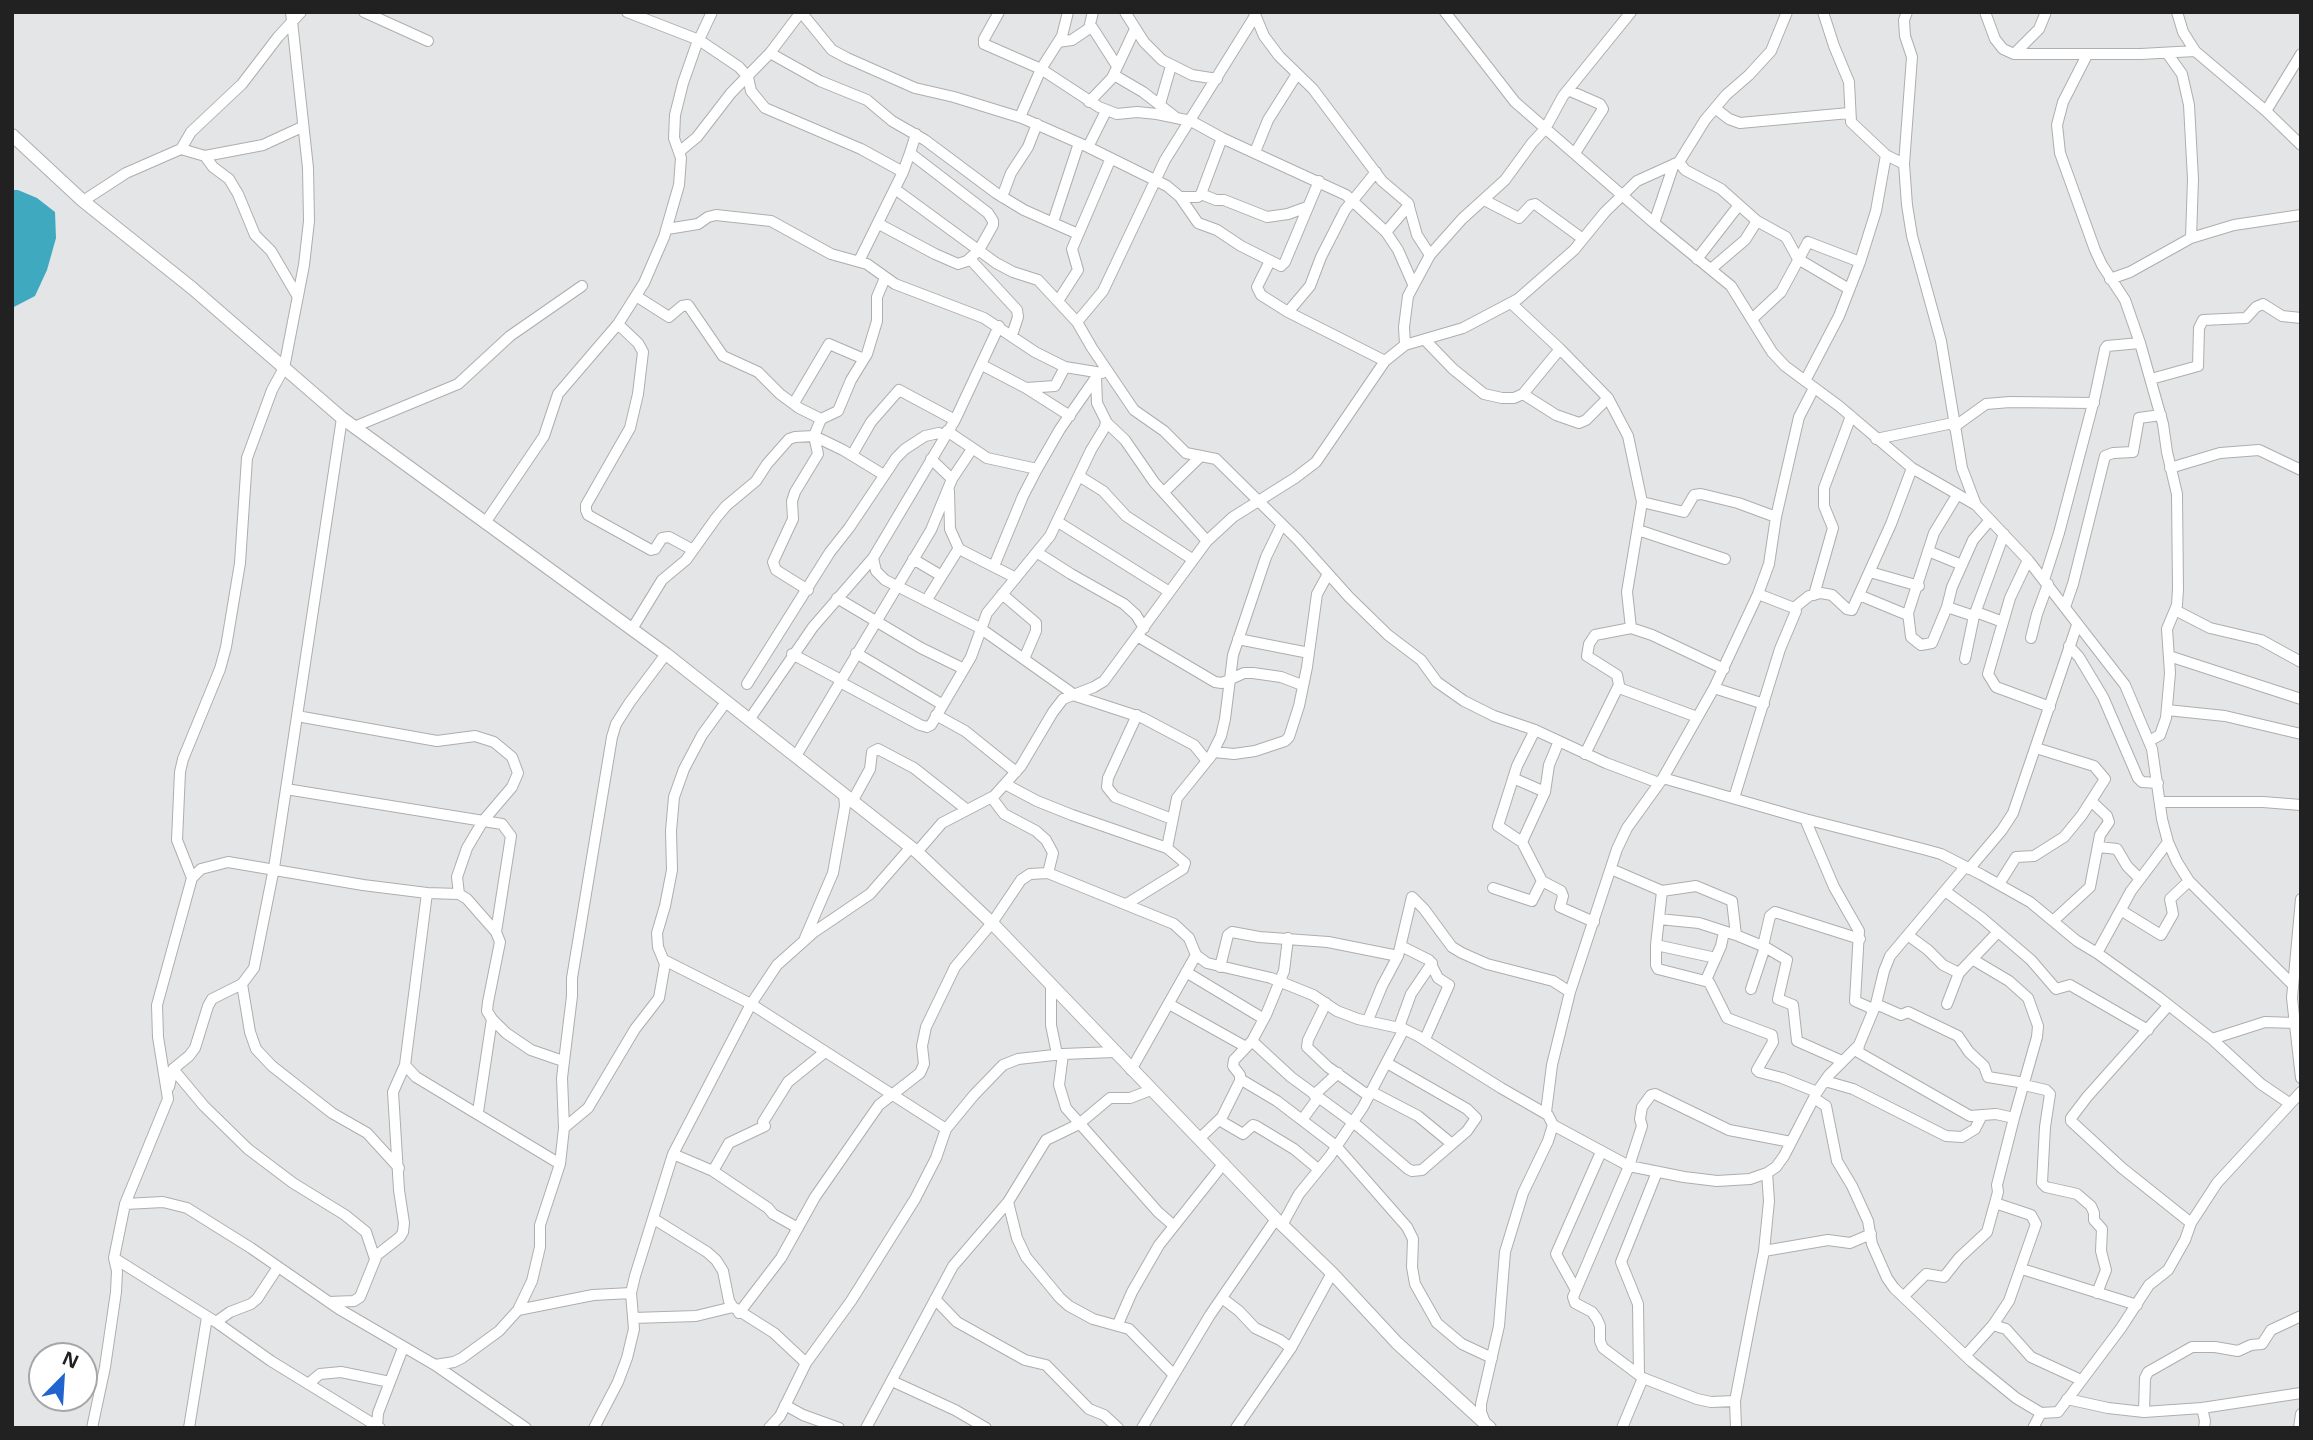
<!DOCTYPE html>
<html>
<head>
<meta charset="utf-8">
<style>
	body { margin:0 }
	#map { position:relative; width:2313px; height:1440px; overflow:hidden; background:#e4e5e7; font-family:"Open Sans",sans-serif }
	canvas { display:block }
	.frame { position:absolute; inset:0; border:14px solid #212122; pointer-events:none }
	.north { position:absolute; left:28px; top:1342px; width:70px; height:70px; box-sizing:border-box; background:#fff; border:2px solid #a6a6a7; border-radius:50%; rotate:24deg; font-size:19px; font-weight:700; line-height:28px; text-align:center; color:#212122 }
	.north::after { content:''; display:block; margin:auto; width:24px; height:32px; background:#2164d0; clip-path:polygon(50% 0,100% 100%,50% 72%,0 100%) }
</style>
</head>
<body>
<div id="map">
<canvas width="2313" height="1440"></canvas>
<div class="frame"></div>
<div class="north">N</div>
</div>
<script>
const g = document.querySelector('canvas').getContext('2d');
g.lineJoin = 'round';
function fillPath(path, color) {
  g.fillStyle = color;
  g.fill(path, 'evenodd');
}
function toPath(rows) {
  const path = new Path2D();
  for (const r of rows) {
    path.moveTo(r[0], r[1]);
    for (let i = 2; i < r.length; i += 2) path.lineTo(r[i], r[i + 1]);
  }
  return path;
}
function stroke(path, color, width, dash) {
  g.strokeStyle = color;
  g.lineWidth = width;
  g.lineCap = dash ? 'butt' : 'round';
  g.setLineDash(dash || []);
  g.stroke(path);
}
fillPath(toPath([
	[12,190,18,190,37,198,55,212,56,238,47,270,35,296,12,308]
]), '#3faabf');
const minor = toPath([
	[364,12,428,41],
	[627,12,699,40,739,67,748,77,751,91,765,108,861,149,903,172],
	[801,12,832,50,847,58,915,88,954,97,1022,118,1088,147,1167,186,1180,197,1198,223,1217,230,1241,246,1281,266,1285,262,1319,181],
	[999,12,984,39,984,44,1041,69,1099,107,1117,114,1137,112,1157,114,1191,121,1222,138,1346,195,1386,232,1398,250,1413,284],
	[1093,12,1090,24,1117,66],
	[1125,12,1144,42,1162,60,1192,75,1217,79],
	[1254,12,1264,36,1279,56,1313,89,1382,181,1408,203,1417,235,1430,255],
	[1445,12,1515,102,1654,223,1731,286,1772,352,1785,366,1839,406,1912,468,1976,505,2028,560,2125,685,2152,749,2162,819,2168,842,2177,862,2189,881,2293,985],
	[1823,12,1834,46,1849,82,1851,122,1886,155,1904,164],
	[1907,12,1904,20,1905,36,1912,57,1904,164,1907,205,1912,236,1941,341,1962,468,1976,505],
	[1985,12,1995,39,2003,49,2014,54,2141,54,2195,51],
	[2177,12,2183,32,2195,51,2266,111,2301,145],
	[1058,42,1072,40,1091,27],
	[770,53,820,81,867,100,892,121,925,140,996,193,1024,210,1078,234],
	[2167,53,2182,74,2189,105,2193,179,2191,238],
	[2014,54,2039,29,2046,12],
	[2087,55,2063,102,2057,125,2060,153,2095,250,2102,265,2125,300,2140,343,2163,424,2167,452,2177,494,2178,589,2177,605,2167,629,2170,673,2166,718,2160,735,2149,741],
	[1114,75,1143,92,1174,116],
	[1568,90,1600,104,1603,109,1575,153],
	[1089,102,1112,78,1135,29],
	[1160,104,1171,66],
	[1716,109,1729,119,1740,123,1849,113],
	[2266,111,2301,54],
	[1020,117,1041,69,1062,36,1068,12],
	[1088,147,1106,111],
	[181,149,205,156,263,145,302,127],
	[679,152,697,137,731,93,770,53,801,12],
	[1255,152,1268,120,1297,74],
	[205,156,213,167,229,179,238,194,255,235,271,251,298,297],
	[1679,162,1685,170,1721,189,1757,221],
	[895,189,996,263,1013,272,1038,280,1077,322,1092,348,1134,410,1164,431,1186,453,1216,459,1297,539,1349,597,1388,635,1421,660,1437,682,1464,701,1494,716,1535,730,1606,763,1659,783],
	[1201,194,1222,138],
	[1002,197,1011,173,1028,147,1037,124],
	[1180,197,1198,197,1201,194,1216,200,1224,200,1267,217,1288,214,1307,207],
	[1484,200,1519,218,1531,205,1535,204,1583,239],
	[83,201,126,173,181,149,191,132,242,84,278,37,301,12],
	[1053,222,1079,143],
	[1654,223,1674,164],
	[879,224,935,254,958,264,967,261,979,250,993,225,993,221,988,213,910,153,916,134],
	[667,229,698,224,708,217,716,215,771,221,831,254,867,264,895,284,984,318,1035,352,1065,367,1102,373],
	[1386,232,1409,205],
	[970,259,1017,310,1018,317,1012,335],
	[1697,259,1739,205],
	[859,261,903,172,910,153],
	[1270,261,1257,287,1261,295,1288,312,1385,361],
	[1711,269,1745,240,1757,221,1786,237,1798,259,1849,289],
	[2110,279,2130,272,2191,238,2234,225,2301,215],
	[636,296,669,317,682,306,688,305,723,356,758,372,780,394,799,408,821,419],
	[1058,301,1078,270,1072,249,1111,158],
	[1511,303,1560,349,1608,398,1628,436,1642,502,1627,592,1631,628],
	[1288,312,1310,286,1321,257,1345,210,1376,172],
	[1752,319,1781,292,1808,242,1860,262],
	[1077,322,1103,291,1165,160,1255,16],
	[618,324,638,343,643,352,638,394,630,428,586,505,586,510,588,515,651,550,655,549,662,538,669,537,693,550],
	[1425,340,1453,369,1484,394,1502,398,1514,398,1523,394,1560,349],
	[1405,345,1463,328,1518,299,1574,250,1605,212,1637,181,1679,162,1705,120,1726,95,1749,75,1771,51,1787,12],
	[982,365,1026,388,1070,416],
	[2151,379,2198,366,2199,328,2203,320,2246,318,2256,307,2263,304,2282,316,2301,318],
	[1805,381,1839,316,1860,262,1876,211,1886,155],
	[1026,388,1055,386,1065,367],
	[1523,394,1556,415,1579,423,1586,420,1608,398],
	[794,403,829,344,864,359],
	[1106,422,1125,440,1154,482,1207,541],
	[354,427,458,384,510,336,582,286],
	[1954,427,1986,404,2010,402,2094,403],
	[947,431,987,458,1037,469],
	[1876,439,1953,423],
	[852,455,871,422,899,390,955,420],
	[931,459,952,479],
	[2170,468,2220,453,2259,450,2301,470],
	[1079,476,1103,491,1126,516,1192,559],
	[949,491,950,529,959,549,1016,578],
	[1164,492,1201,456],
	[1642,502,1684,512,1694,495,1701,494,1738,503,1776,517],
	[1058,522,1168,591],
	[485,523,544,436,558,394,618,324,644,283,664,237,679,185,681,158,674,138,675,115,683,83,696,46,712,12],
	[1638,530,1725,559],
	[1928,551,1962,565],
	[1038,553,1071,574,1124,604,1136,615,1144,628],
	[873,558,876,571,885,580,980,628,1076,696,1143,718,1194,745,1207,761],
	[913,559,940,575],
	[2028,560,2010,598,1988,674,1996,687,2050,707],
	[994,566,1023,496,1037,469,1060,429,1097,376],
	[1870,572,1919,586],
	[2044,580,2059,533,2095,396,2105,349,2107,346,2140,343],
	[808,590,776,570,773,562,793,519,792,501,795,492,818,454,814,436,821,419,838,411,851,380,867,354,877,321,877,297,885,278],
	[1002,594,1036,623,1036,631,1024,659],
	[1814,595,1833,528,1824,506,1824,488,1851,416],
	[1859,595,1905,614,1908,613,1934,533,1957,495],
	[837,598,921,648,964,669],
	[926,601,959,548],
	[1947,607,1974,616],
	[2065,607,2073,584,2105,456,2113,453,2133,452,2139,418,2161,415],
	[1794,608,1809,596,1821,593,1832,595,1847,609,1852,610,1891,524,1912,468],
	[2175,610,2210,628,2261,640,2301,662],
	[1976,612,2003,622],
	[1908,613,1911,637,1921,645,1932,643,1947,607,1952,587,1973,540,1990,520],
	[632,629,662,580,686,560,716,518,726,506,756,481,767,464,789,439,795,437,814,436,843,450,884,475],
	[1137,636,1215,682,1222,683,1244,673,1253,673,1281,677,1302,685],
	[2031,638,2037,614,2048,584],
	[1238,639,1309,653],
	[2069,646,2079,657,2103,697,2138,778,2142,782,2158,783],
	[856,653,943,705],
	[792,654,841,680],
	[2169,656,2301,699],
	[1965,659,1974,616,2004,534],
	[840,682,920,725,927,727,931,725,971,657,987,613,1050,536,1091,450,1105,427,1106,421,1097,403,1096,377],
	[747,684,830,552,849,528,896,458,905,449,925,436,939,433,944,436],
	[1619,688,1697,717],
	[1714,688,1764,704],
	[2167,710,2225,716,2301,734],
	[936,715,965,731,1016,772],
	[1137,715,1108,778,1107,787,1115,797,1172,819],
	[297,716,437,741,475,736,494,742,512,757,518,773,512,787,483,821,467,848,457,877,459,894],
	[749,720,813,627,873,558,955,420,999,326],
	[1535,730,1517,766,1498,826,1522,842,1542,881,1561,891,1563,896,1560,907,1594,922],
	[1214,752,1234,754,1255,751,1285,741,1289,737,1299,706,1307,667,1317,594,1328,574],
	[1585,754,1619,685,1617,675,1587,656,1589,644,1595,635,1631,628,1652,635,1724,669],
	[796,756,931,530,952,479,972,449],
	[1513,778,1545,792],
	[1663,778,1805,819,1923,849,1941,854,1982,875,2030,902,2077,941,2097,953,2157,996,2212,1039,2261,1084,2289,1103],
	[1005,784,1037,801,1072,815,1167,848,1185,863,1183,869,1128,903],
	[286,789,342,418],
	[992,798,1004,814,1036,831,1046,840,1053,853,1048,873],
	[1734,798,1780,649,1796,611,1794,608,1758,594],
	[853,800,870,769,872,752,878,749,914,768,966,809],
	[2160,802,2263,802,2301,805],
	[1805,819,1834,887,1859,931,1855,1001,1873,1009],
	[1522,842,1545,792,1549,765,1559,741],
	[2099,847,2117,849,2127,866,2140,879],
	[1167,848,1177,798,1211,756,1221,736,1225,719,1233,655,1266,557,1282,524],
	[917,852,942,823,994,796,1021,766,1053,712,1063,699,1094,687,1104,681,1207,541,1233,517,1295,478,1316,462,1385,361,1405,345,1404,327,1408,296,1430,255,1462,219,1505,180,1532,143,1545,129,1563,96,1631,12],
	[1611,869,1662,891,1656,945,1656,965,1658,969,1709,982,1727,1018,1772,1035,1773,1042,1757,1070,1759,1072,1782,1078,1817,1092],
	[1969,869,2002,830,2013,813,2077,625],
	[192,878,177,840,180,772,183,759,220,669,226,647,240,563,247,458,272,390,284,368,304,265,309,221,308,168,291,12],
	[1999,884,2016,857,2034,856,2064,837,2082,815,2105,779,2094,766,2036,748],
	[1493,888,1532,901,1542,881],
	[1662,891,1696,886,1732,901,1736,935,1765,947,1787,960,1778,999,1793,1005,1797,1041,1842,1061],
	[1945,891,1982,918,2031,960,2056,989,2070,985,2148,1030],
	[427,893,405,1065,416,1077,560,1164],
	[2301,899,2292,998,2301,1078],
	[2122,911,2161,935,2173,914,2170,899,2189,881],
	[1659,919,1699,923,1736,935],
	[2053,921,2090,887,2100,835,2109,822,2107,816,2091,801],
	[1909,936,1928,950,1943,965,1959,973],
	[805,938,833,873,845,806,844,794],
	[1656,945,1716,958],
	[1401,946,1429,960,1438,978,1449,985,1425,1039],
	[1763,946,1770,916,1775,912,1860,939],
	[2097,953,2131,891,2168,842],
	[664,960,751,1004,946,1129],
	[1220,967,1228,935,1232,932,1259,937,1328,942,1398,956],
	[1186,972,1264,1019],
	[1706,980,1721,946,1724,932],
	[242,984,250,1032,256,1049,272,1066,332,1113,367,1133,399,1168],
	[1051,986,1051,1025,1057,1054],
	[1751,989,1765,947],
	[1326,1003,1308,1040,1307,1047,1328,1067,1369,1096],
	[1169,1004,1246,1047],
	[1876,1004,1901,1015,1908,1012,1958,1036,1969,1052,1984,1066,1988,1077,2025,1083],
	[1947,1004,1959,973,1997,933],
	[2168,1006,2087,1097,2071,1118,2071,1121,2122,1168,2191,1223],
	[1368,1020,1382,986,1398,956,1412,897,1424,909,1452,947,1462,953,1487,964,1553,981,1570,992],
	[1399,1027,1411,994,1432,963],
	[2212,1039,2265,1022,2295,1023],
	[1252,1041,1291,1077,1359,1127,1408,1169,1412,1171,1422,1170,1467,1131,1476,1118,1467,1109,1387,1063],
	[1859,1045,1858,1052,1970,1116,1996,1114,2014,1118],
	[1063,1054,1059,1085,1066,1108,1158,1212,1173,1225],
	[173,1069,204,1106,248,1149,293,1183,345,1215,366,1232,375,1259],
	[1131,1070,1196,955],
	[1240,1079,1277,1101,1336,1146,1407,1227,1413,1239,1412,1267,1415,1284,1437,1323,1462,1344,1492,1358],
	[1825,1081,1853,1089,1946,1136,1962,1137,1975,1129,1982,1115],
	[2024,1085,2046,1090,2050,1094,2045,1127,2042,1183,2046,1187,2077,1194,2091,1206,2094,1213,2094,1220,2102,1229,2101,1251,2106,1270,2097,1293],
	[169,1087,173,1069,189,1056,195,1048,208,1006,212,999,242,984,254,968,274,868,286,789,502,824,511,836,496,932],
	[1151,1090,1130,1098,1110,1098,1079,1124,1046,1140,1008,1202,1017,1238,1026,1257,1060,1298,1069,1306,1093,1319,1129,1329,1174,1375],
	[1372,1092,1418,1116,1452,1144],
	[1314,1095,1338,1073],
	[1814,1098,1826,1106,1837,1161,1852,1186,1868,1221,1872,1244,1887,1278,1894,1288,1972,1362,2016,1398,2041,1413],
	[478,1112,492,1019],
	[1546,1112,1552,1065,1570,992,1617,849,1627,828,1663,778,1714,688,1758,594,1769,564,1776,517,1799,417,1814,388],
	[1219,1120,1243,1134,1253,1125,1256,1126,1294,1149,1318,1169],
	[1302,1120,1318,1098],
	[763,1122,788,1082,825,1052],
	[1553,1125,1629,1166,1684,1177,1717,1181,1750,1179,1767,1173,1776,1167,1784,1156,1817,1092,1829,1075,1859,1045,1876,1004,1884,971,1890,956,1965,867],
	[564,1128,588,1108,635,1029,659,998,665,964,658,947,657,933,665,906,672,870,671,831,674,797,684,769,702,735,726,702],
	[1200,1138,1222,1117,1240,1081,1240,1075,1233,1066,1234,1060,1252,1041,1266,1015,1284,971,1288,938],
	[673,1154,713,1171,768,1208,773,1214,798,1228],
	[713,1171,729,1143,765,1126],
	[125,1204,163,1202,187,1208,251,1248,339,1309,435,1365,526,1428],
	[654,1219,707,1252,716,1260,723,1271,729,1301,733,1307,774,1333,806,1363],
	[1282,1225,1299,1194,1330,1156,1363,1107,1404,1029],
	[1764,1251,1828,1240,1850,1243,1871,1234],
	[114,1258,216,1322,271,1361,380,1428],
	[2022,1269,2137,1305],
	[1576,1290,1556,1254,1601,1152],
	[1904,1296,1926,1274,1944,1277,1959,1258,1987,1232,1998,1192,1997,1185,2014,1118,2037,1037,2038,1026,2028,998,2009,981,1972,959],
	[1222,1298,1239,1311,1255,1328,1280,1340,1291,1348],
	[935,1299,957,1322,1025,1360,1046,1365,1089,1409,1104,1415,1118,1428],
	[329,1302,354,1301,360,1297,377,1255,400,1237,403,1232,404,1223,399,1190,393,1092,405,1065],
	[518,1310,593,1295,631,1293],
	[739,1313,781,1258,815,1197,872,1115,879,1105,920,1073,924,1064,922,1046,926,1027,955,967,992,923,1021,880,1030,874,1048,873,1174,924,1189,938,1196,955,1207,963,1271,978,1313,995,1337,1011,1358,1019,1404,1029,1418,1036,1501,1088,1548,1115,1553,1125,1548,1141,1523,1193,1505,1252,1499,1326,1481,1404,1481,1412,1486,1425],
	[633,1318,696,1316,733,1307],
	[216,1322,230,1312,251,1304,257,1299,278,1267],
	[1118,1324,1132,1292,1159,1245,1224,1163],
	[1993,1325,2006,1329,2031,1357,2081,1380],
	[1966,1355,1993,1325,2009,1301,2036,1224,2031,1215,1995,1203],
	[435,1365,454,1362,462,1358,499,1331,518,1310,532,1281,540,1247,540,1225,560,1164,564,1128,562,1078,572,996,572,978,612,737,616,724,630,702,666,654],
	[1639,1375,1638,1304,1621,1262,1657,1172],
	[892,1381,955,1410,986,1428],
	[308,1384,320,1374,341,1372,390,1382],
	[2067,1399,2108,1408,2144,1412,2202,1408,2205,1421,2204,1428],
	[1735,1401,1711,1402,1697,1399,1643,1378,1603,1348,1600,1341,1600,1326,1597,1319,1592,1312,1575,1303,1573,1297,1629,1166,1642,1126,1640,1119,1642,1107,1651,1095,1655,1094,1729,1130,1791,1142],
	[785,1405,803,1415,839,1428],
	[2202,1408,2301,1393],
	[2144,1412,2145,1378,2148,1372,2192,1347,2215,1347,2238,1351,2251,1345,2262,1344,2271,1330,2301,1316],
	[92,1428,105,1367,116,1292,117,1271,114,1258,125,1204,168,1099,158,1037,157,1005,192,878,201,869,228,862,363,885,427,893,459,894,467,899,496,932,500,942,488,1002,487,1011,492,1019,506,1033,531,1050,563,1061],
	[189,1428,207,1317],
	[377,1428,378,1413,403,1348],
	[594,1428,618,1382,627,1358,634,1329,631,1293,635,1276,673,1154,751,1004,777,965,814,932,870,894,911,847],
	[769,1428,780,1416,806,1363,851,1301,915,1199,936,1158,946,1129,974,1095,1003,1065,1018,1059,1063,1054,1114,1052],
	[866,1428,953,1266,1008,1202],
	[1142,1428,1210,1315,1276,1219],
	[1236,1428,1291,1348,1332,1273],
	[1622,1428,1643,1378],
	[1736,1428,1735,1401,1764,1251,1769,1201,1767,1173],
	[2033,1428,2041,1413,2058,1412,2121,1328,2149,1285,2168,1270,2185,1240,2191,1223,2217,1183,2301,1092],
	[2299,1428,2301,1414]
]);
const tertiary = toPath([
	[12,135,83,201,192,288,342,418,666,654,917,852,992,923,1276,1219,1332,1273,1397,1343,1490,1428]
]);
stroke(minor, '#adaeaf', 12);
stroke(tertiary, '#adaeaf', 14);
stroke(minor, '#fff', 10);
stroke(tertiary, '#fff', 12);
</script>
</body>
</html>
